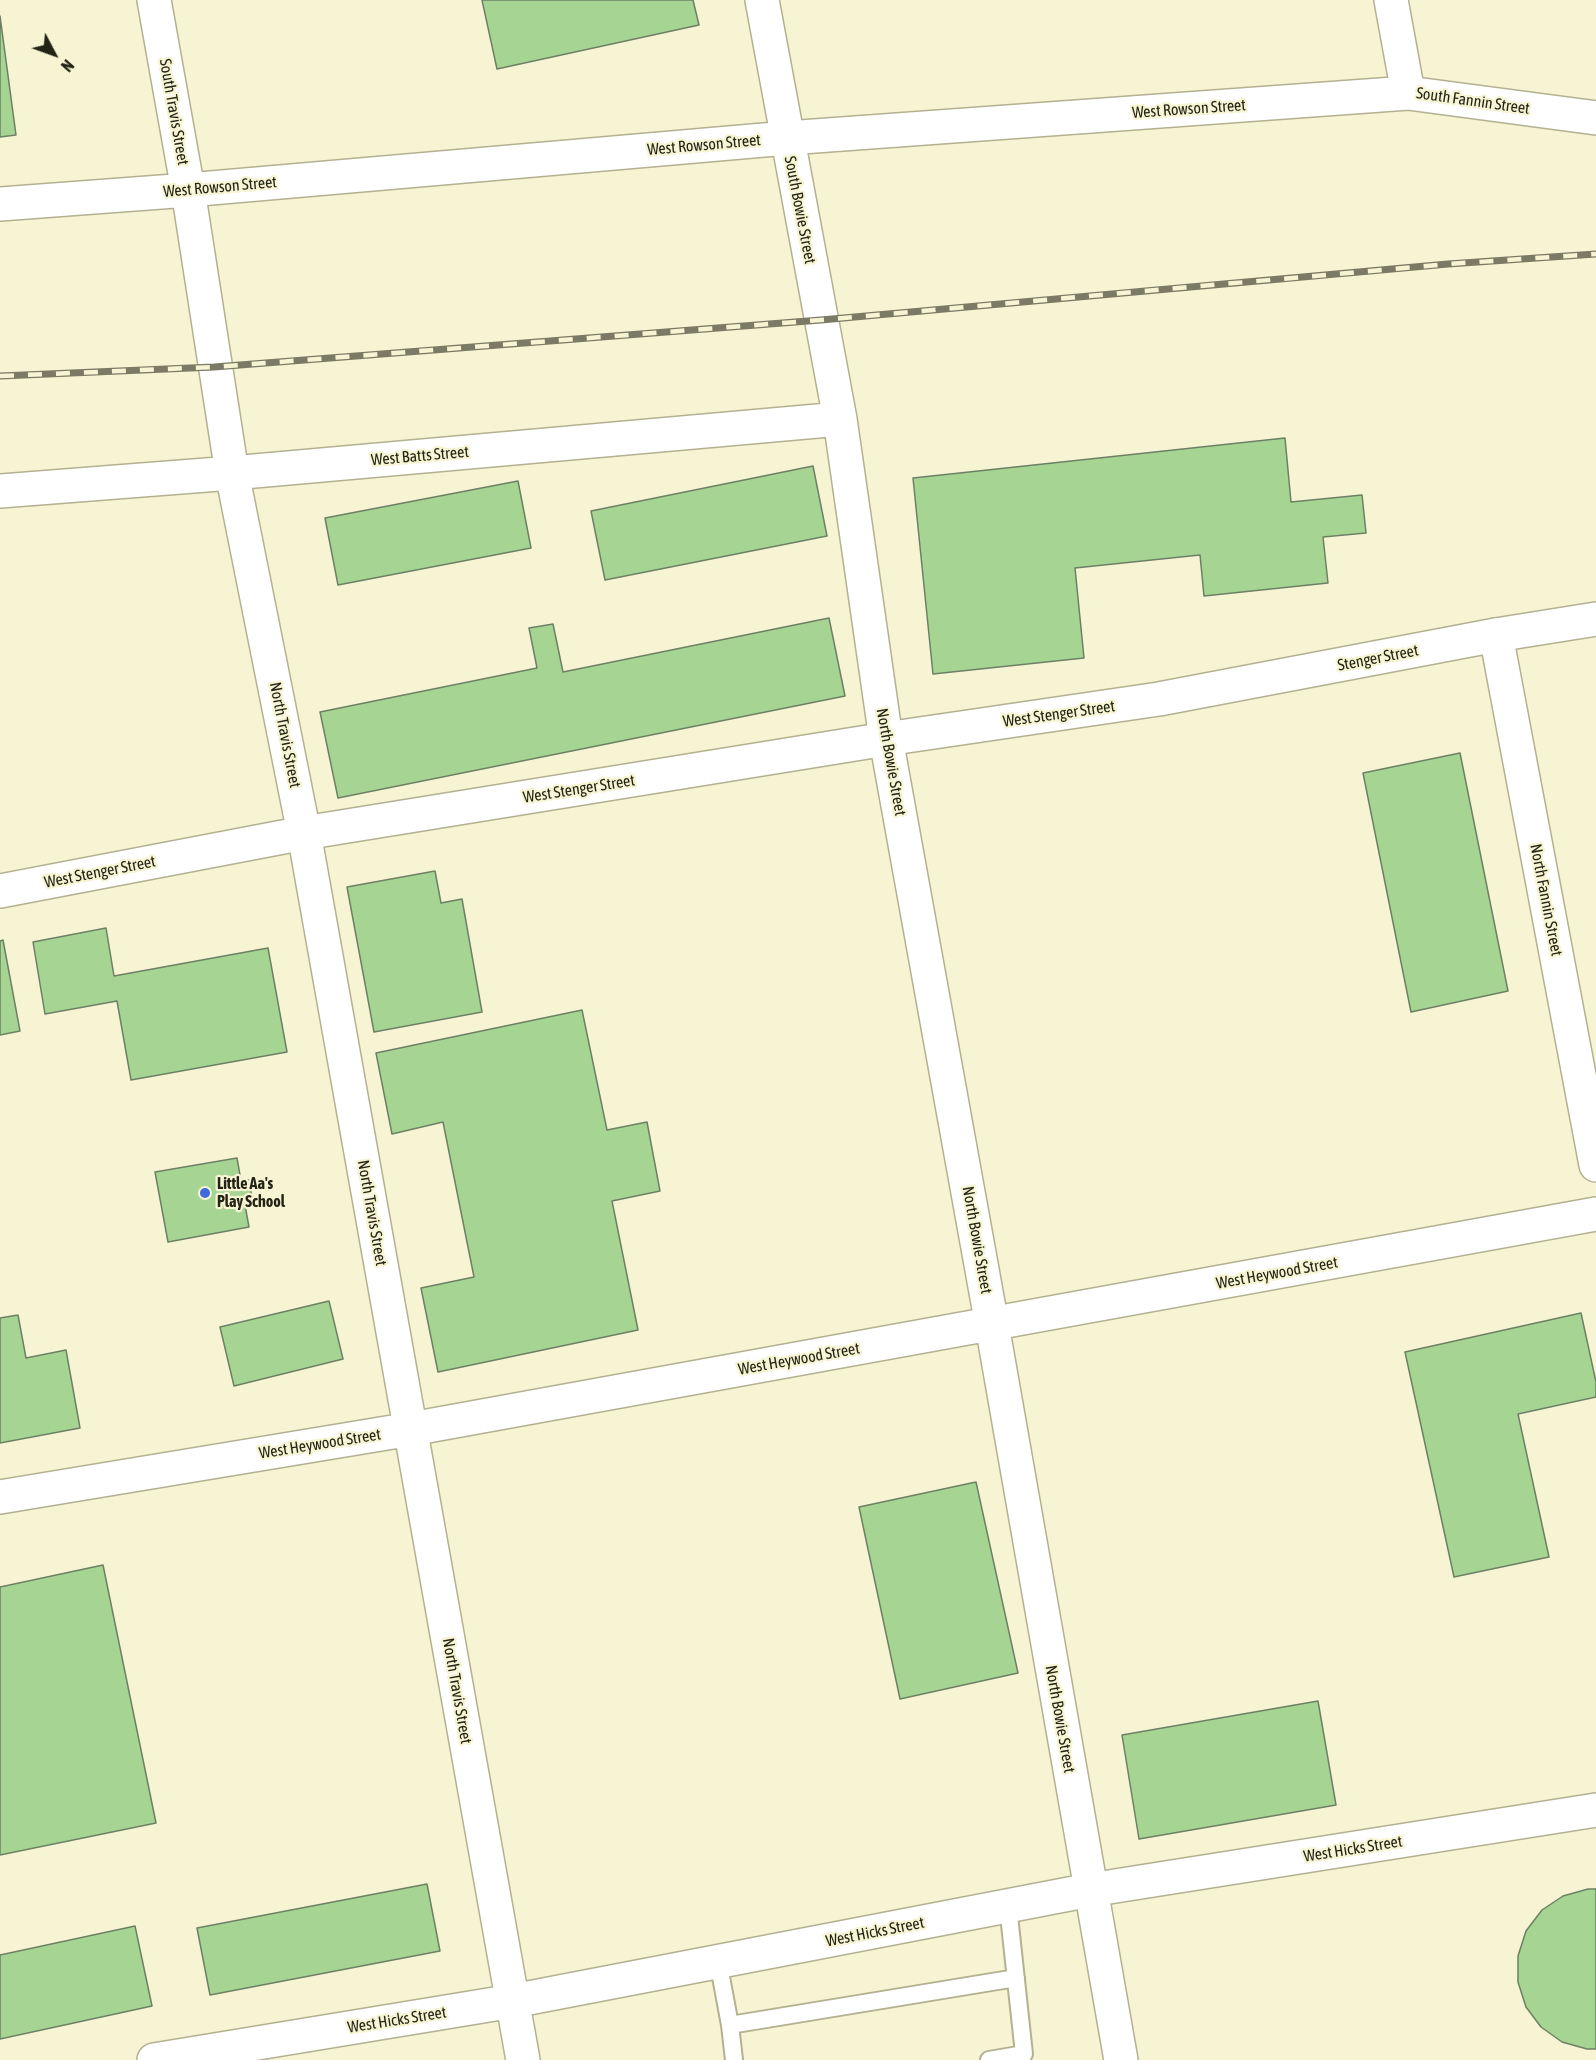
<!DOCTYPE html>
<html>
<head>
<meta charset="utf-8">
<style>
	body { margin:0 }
	#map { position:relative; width:1596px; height:2060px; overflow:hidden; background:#f6f4d2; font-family:"Asap Condensed",sans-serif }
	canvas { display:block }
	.north { position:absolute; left:24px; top:24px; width:60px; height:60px; -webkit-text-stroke:4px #f6f4d2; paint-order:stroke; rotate:131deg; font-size:16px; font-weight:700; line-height:24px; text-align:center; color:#232316 }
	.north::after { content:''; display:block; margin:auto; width:21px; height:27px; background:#232316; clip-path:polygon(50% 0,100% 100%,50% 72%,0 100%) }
</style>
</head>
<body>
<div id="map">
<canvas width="1596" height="2060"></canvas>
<div class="north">N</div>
</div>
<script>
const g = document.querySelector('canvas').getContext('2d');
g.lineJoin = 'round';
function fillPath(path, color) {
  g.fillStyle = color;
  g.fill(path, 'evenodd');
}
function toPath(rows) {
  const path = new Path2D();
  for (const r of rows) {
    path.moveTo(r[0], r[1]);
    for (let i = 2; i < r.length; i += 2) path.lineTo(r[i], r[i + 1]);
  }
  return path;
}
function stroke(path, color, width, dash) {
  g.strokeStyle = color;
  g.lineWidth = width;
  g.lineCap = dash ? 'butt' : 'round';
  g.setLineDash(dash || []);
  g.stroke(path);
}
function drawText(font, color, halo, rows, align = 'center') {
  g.font = font + ' "Asap Condensed",sans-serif';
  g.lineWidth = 4.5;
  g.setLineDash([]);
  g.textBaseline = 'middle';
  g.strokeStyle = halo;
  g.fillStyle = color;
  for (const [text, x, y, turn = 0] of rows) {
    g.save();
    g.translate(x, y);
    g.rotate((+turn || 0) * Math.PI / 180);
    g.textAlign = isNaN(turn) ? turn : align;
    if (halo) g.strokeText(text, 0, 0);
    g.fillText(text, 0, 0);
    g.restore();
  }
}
const building = toPath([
	[482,0,693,0,699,25,497,69,482,0],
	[0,16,16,135,0,137,0,16],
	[1285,438,1291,502,1362,495,1366,533,1323,537,1328,583,1204,596,1200,555,1075,568,1084,658,933,674,913,478,1285,438],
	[813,466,827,536,605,580,591,511,813,466],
	[518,481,531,548,338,585,325,518,518,481],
	[829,618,845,696,338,798,320,712,537,668,529,628,553,624,563,672,829,618],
	[1460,753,1508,991,1411,1012,1363,773,1460,753],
	[435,871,441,903,462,899,482,1012,374,1032,347,887,435,871],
	[106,928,114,976,268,948,287,1052,131,1080,117,1001,45,1014,33,942,106,928],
	[3,940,20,1031,0,1035,0,941,3,940],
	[582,1010,607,1130,647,1122,660,1191,612,1201,638,1330,438,1372,421,1288,474,1277,443,1122,392,1134,376,1053,582,1010],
	[237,1158,241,1181,249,1180,253,1204,245,1205,249,1227,168,1242,155,1172,237,1158],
	[329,1301,343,1359,234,1386,220,1327,329,1301],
	[1581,1313,1596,1382,1596,1397,1518,1414,1549,1557,1454,1577,1405,1352,1581,1313],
	[18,1315,26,1358,66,1350,80,1428,0,1443,0,1318,18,1315],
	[976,1482,1018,1673,900,1699,859,1507,976,1482],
	[103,1565,156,1823,0,1855,0,1587,103,1565],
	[1318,1701,1336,1805,1139,1839,1122,1735,1318,1701],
	[427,1884,440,1951,210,1995,197,1928,427,1884],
	[1588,1889,1596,1889,1596,2049,1587,2049,1562,2042,1541,2027,1526,2007,1518,1982,1518,1956,1526,1931,1542,1910,1563,1896,1588,1889],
	[135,1926,152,2006,0,2039,0,1955,135,1926]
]);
fillPath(building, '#a6d593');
stroke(building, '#6d8065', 1.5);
const service = toPath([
	[718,1961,730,2025,734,2060],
	[730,2025,1016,1978],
	[989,2060,1024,2054,1008,1906]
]);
const minor = toPath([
	[154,0,188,190,232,473,304,833,523,2060],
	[762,0,840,419,886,739,992,1325,1121,2060],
	[1391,0,1408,93,1596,118],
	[0,204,188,190,787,138,1408,93],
	[0,491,232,473,840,419],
	[1496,635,1596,1165],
	[0,1497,411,1429,1596,1214],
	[154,2060,513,2001,1090,1890,1596,1810]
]);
const tertiary = toPath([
	[0,891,304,833,886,739,1159,699,1496,635,1596,619]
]);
stroke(service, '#b3b191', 20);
stroke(minor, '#b3b191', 36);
stroke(tertiary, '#b3b191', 36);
stroke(service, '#fff', 16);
stroke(minor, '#fff', 33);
stroke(tertiary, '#fff', 33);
const rail = toPath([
	[0,376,214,367,821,320,1448,264,1596,254]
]);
stroke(rail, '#7b7a64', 7);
stroke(rail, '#f6f4d2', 4.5, [14]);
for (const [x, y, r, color] of [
	[205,1193,6,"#3e6adc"]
]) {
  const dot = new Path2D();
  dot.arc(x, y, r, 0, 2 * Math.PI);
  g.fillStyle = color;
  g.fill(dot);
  stroke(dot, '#f6f4d2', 2);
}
drawText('16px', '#232316', '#f6f4d2', [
	["South Fannin Street",1473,101,8],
	["West Rowson Street",1189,109,-4],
	["South Travis Street",174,112,80],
	["West Rowson Street",704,145,-5],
	["West Rowson Street",220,187,-5],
	["South Bowie Street",800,210,79],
	["West Batts Street",420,456,-5],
	["Stenger Street",1378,658,-11],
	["West Stenger Street",1059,714,-8],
	["North Travis Street",285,735,79],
	["North Bowie Street",891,762,80],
	["West Stenger Street",579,789,-9],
	["West Stenger Street",100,872,-11],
	["North Fannin Street",1546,900,79],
	["North Travis Street",372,1213,80],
	["North Bowie Street",977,1240,80],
	["West Heywood Street",1277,1273,-10],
	["West Heywood Street",799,1359,-10],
	["West Heywood Street",320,1444,-9],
	["North Travis Street",457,1691,80],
	["North Bowie Street",1060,1719,80],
	["West Hicks Street",1353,1849,-9],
	["West Hicks Street",875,1932,-11],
	["West Hicks Street",397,2020,-9]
]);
drawText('bold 16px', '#232316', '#f6f4d2', [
	["Little Aa's",217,1184],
	["Play School",217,1202]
], 'left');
</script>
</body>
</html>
